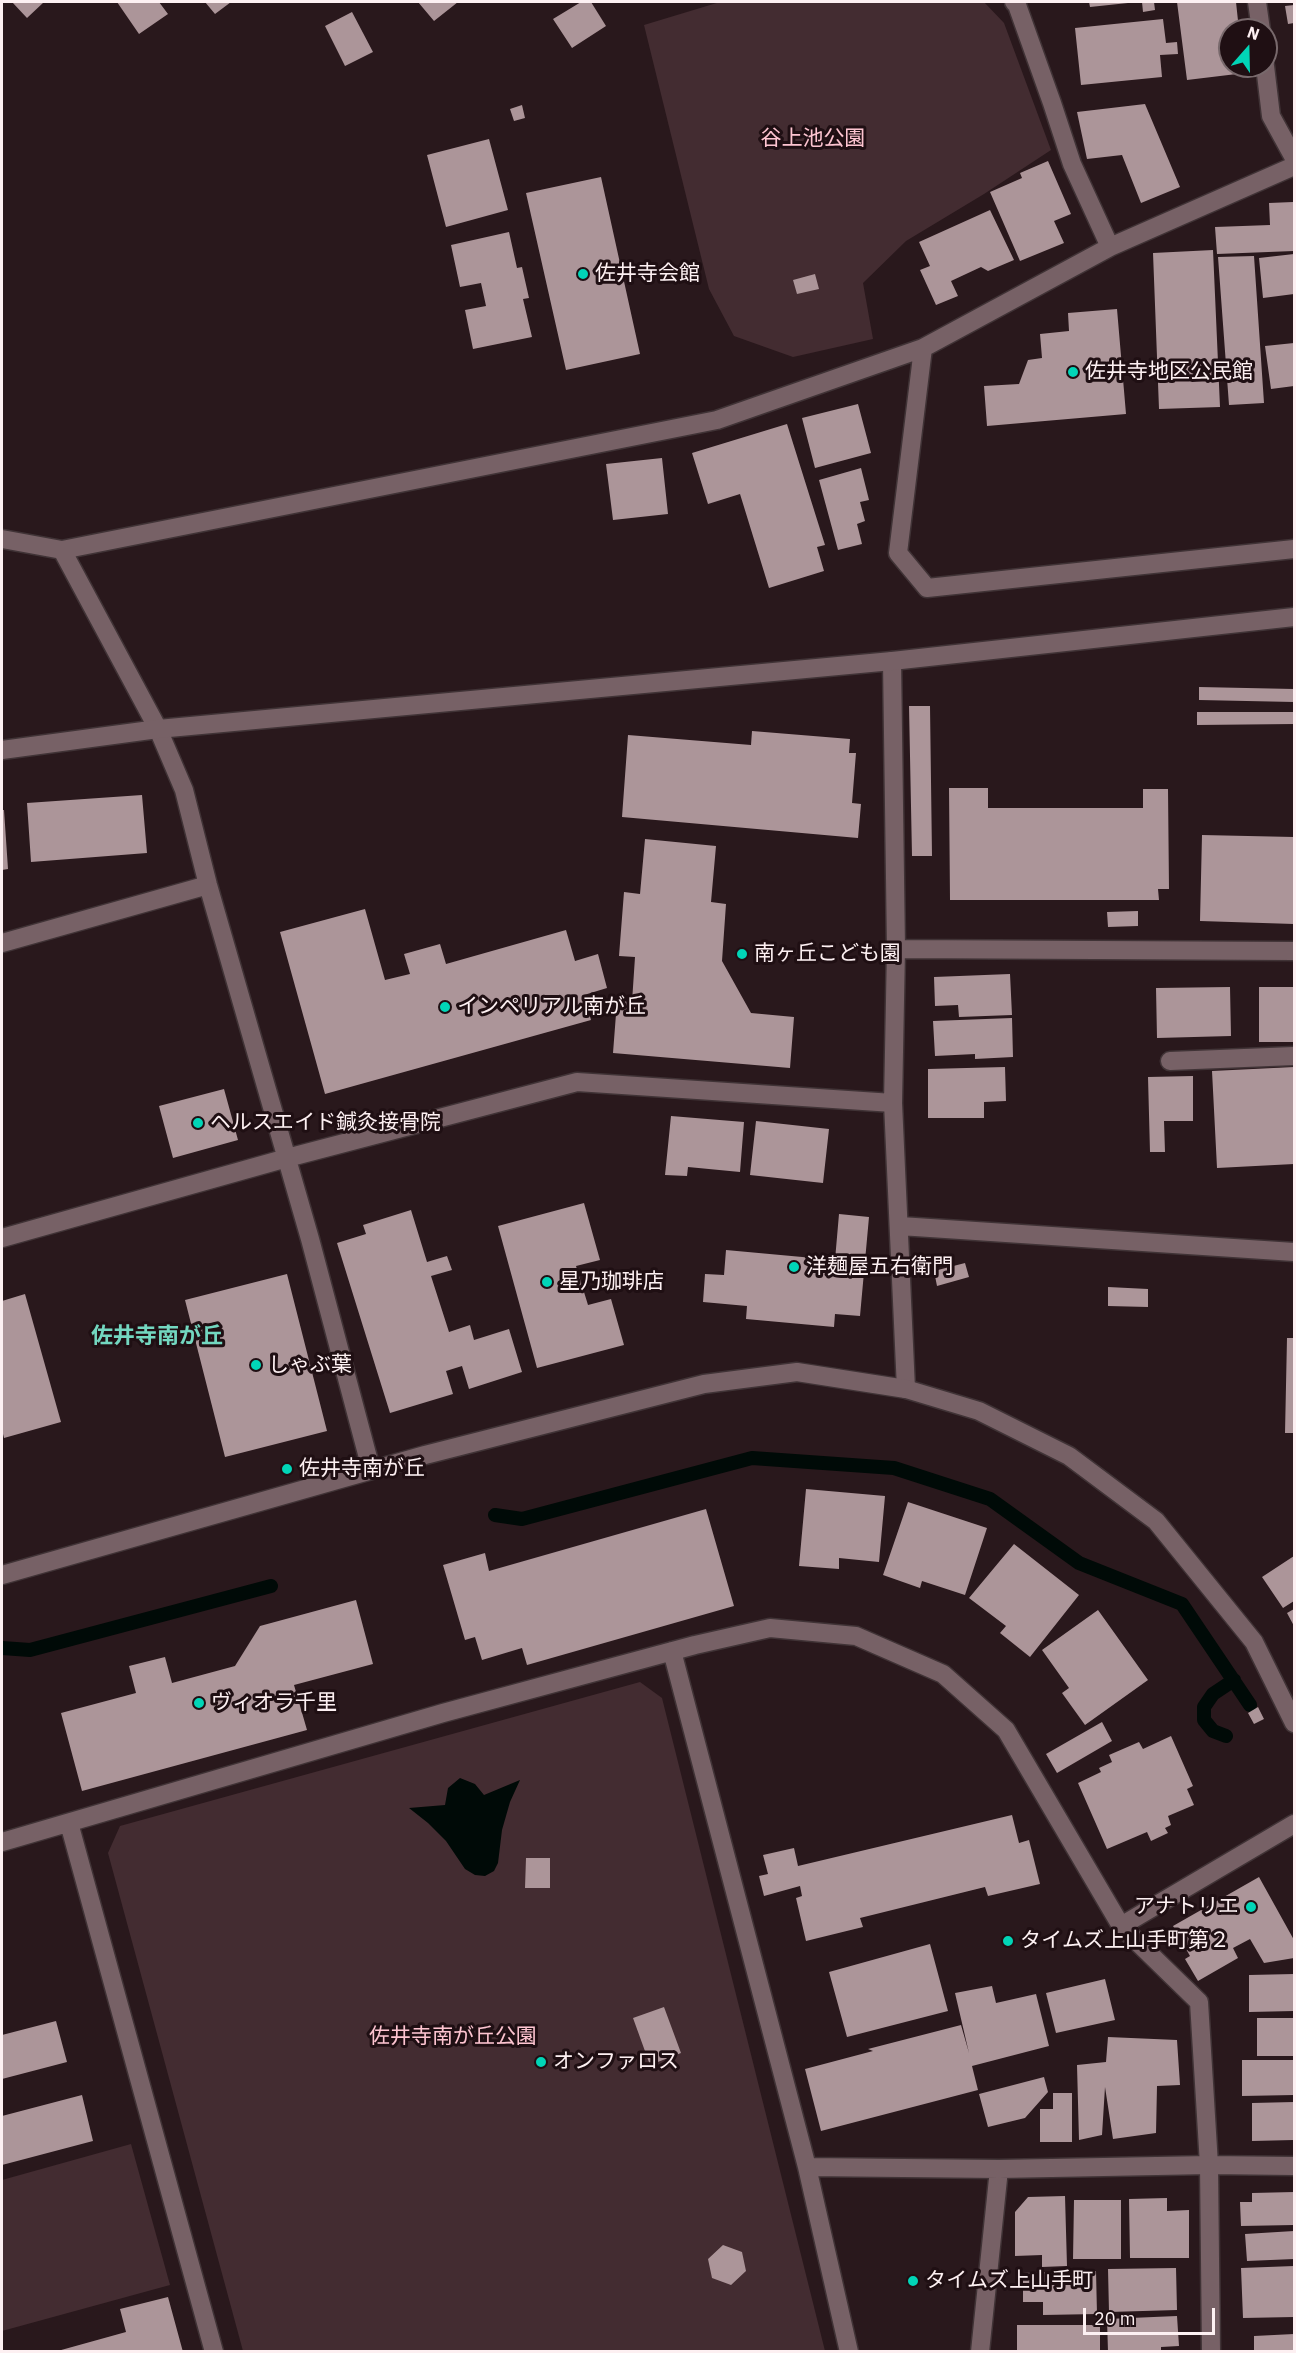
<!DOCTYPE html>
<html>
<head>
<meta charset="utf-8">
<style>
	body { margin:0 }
	#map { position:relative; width:1296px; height:2353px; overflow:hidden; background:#29181c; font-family:"IBM Plex Sans",sans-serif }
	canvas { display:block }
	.frame { position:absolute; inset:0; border:3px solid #fdf0f2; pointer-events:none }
	.north { position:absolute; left:1218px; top:18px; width:60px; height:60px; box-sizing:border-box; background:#1f0f13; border:2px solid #78696c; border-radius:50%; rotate:20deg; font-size:16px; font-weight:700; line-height:24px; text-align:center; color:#fdf0f2 }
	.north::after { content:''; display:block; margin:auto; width:21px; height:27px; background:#01d5b7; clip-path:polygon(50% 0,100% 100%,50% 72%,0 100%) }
	.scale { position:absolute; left:1083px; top:2308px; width:132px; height:27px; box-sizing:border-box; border:3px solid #fdf0f2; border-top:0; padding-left:8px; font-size:18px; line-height:21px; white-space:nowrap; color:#fdf0f2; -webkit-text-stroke:4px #1f0f13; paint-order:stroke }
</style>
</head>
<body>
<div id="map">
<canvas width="1296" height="2353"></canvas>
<div class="frame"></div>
<div class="north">N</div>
<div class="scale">20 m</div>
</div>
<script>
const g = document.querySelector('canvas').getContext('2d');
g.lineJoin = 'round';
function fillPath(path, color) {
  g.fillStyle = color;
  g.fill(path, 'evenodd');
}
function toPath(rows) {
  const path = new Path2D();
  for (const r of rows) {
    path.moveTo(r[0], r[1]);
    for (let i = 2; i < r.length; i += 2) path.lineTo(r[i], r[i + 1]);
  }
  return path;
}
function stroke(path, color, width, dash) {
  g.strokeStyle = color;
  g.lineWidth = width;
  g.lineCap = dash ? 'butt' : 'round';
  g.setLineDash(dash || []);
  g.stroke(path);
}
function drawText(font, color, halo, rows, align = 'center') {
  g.font = font + ' "IBM Plex Sans","Noto Sans JP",sans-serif';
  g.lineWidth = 6;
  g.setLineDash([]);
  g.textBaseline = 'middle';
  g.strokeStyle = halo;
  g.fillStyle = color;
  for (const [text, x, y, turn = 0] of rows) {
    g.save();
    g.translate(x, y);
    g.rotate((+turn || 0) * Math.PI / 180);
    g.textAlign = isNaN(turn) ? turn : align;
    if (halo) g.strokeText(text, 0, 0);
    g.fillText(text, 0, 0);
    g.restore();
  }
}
fillPath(toPath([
	[720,2,984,2,1004,23,1051,150,984,194,906,241,863,283,873,339,793,357,734,336,709,289,644,25],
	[640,1682,662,1698,825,2351,243,2351,108,1853,120,1826],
	[131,2144,170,2285,2,2331,2,2180]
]), '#432c31');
fillPath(toPath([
	[460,1778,475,1784,484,1795,520,1780,510,1802,502,1830,498,1863,494,1871,485,1876,475,1875,465,1869,446,1841,428,1823,409,1808,445,1805,448,1788]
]), '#000a07');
stroke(toPath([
	[495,1515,522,1519,752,1458,894,1468,990,1499,1079,1563,1182,1604,1250,1705],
	[2,1648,30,1650,271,1586],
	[1226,1736,1213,1731,1204,1720,1204,1707,1213,1694,1234,1680]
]), '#000a07', 14);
fillPath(toPath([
	[12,2,44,2,27,18],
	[117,2,159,2,168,14,139,34],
	[205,2,231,2,215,14],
	[418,2,458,2,434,21],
	[581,2,591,2,606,26,572,48,553,19],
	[1089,2,1128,2,1128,3,1090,7],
	[1142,2,1154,2,1155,10,1143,12],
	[1177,2,1236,2,1239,30,1230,30,1230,66,1244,66,1245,73,1187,80],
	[1294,5,1294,23,1288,24,1285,6],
	[352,12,373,52,345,66,325,26],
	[1163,19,1166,43,1177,42,1178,54,1160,55,1162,77,1081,85,1075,28],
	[1145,104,1180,187,1141,203,1122,155,1087,159,1077,112],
	[522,105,525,118,514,121,510,109],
	[489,139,508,210,446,227,427,155],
	[1048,161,1071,214,1054,221,1064,243,1020,261,990,192,1022,178,1020,173],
	[601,177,640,354,566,370,526,193],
	[1293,202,1294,251,1217,254,1215,227,1270,225,1269,203],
	[990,210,1014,260,988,271,981,267,951,281,958,296,936,305,920,270,930,266,919,242],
	[509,232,517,268,522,267,529,298,523,299,532,337,473,349,465,310,486,306,481,283,460,287,451,245],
	[1213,250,1220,407,1159,409,1153,253],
	[1294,254,1294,294,1263,298,1259,258],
	[1254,256,1264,403,1229,405,1218,257],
	[815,274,819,289,797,294,793,280],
	[1117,309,1126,414,987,426,984,386,1019,384,1028,360,1042,358,1040,334,1069,331,1068,313],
	[1294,343,1294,386,1271,389,1265,346],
	[858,404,871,453,815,468,802,418],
	[787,424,825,545,817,547,824,571,769,588,740,494,708,504,692,453],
	[662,458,668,514,613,520,606,464],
	[861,468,869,500,860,502,865,521,857,524,862,544,838,550,819,480],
	[1199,687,1294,689,1294,702,1199,700],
	[909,706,930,706,932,856,912,856],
	[1197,712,1294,712,1294,724,1197,725],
	[752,731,850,739,849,753,856,753,852,803,861,804,858,838,622,817,628,735,751,745],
	[949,788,988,788,988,808,1143,808,1143,789,1168,789,1169,889,1158,889,1159,900,950,900],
	[142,795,147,853,31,862,27,803],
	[2,810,4,810,8,869,2,870],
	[1202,835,1294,837,1294,924,1200,921],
	[645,839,716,846,711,902,726,904,722,961,751,1013,794,1017,790,1068,613,1053,617,1001,632,1002,635,957,619,956,624,892,640,894],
	[365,909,385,980,410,974,404,954,440,944,446,964,566,930,575,961,598,954,607,988,584,995,591,1020,325,1094,280,932],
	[1138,911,1138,926,1108,927,1107,912],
	[1010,974,1012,1015,959,1017,958,1005,935,1006,934,977],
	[1230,987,1231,1036,1157,1038,1156,988],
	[1259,987,1294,987,1294,1042,1259,1042],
	[1012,1018,1013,1057,975,1059,975,1054,935,1056,933,1021],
	[1005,1067,1006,1101,984,1102,984,1118,928,1118,928,1069],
	[1294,1067,1294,1164,1217,1168,1212,1071],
	[1193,1076,1193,1121,1164,1121,1165,1152,1150,1152,1148,1077],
	[224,1089,238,1140,173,1158,159,1106],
	[671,1116,744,1122,740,1172,688,1167,687,1176,665,1175],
	[756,1121,829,1129,823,1183,750,1175],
	[584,1203,600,1260,576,1266,588,1305,611,1299,624,1345,537,1368,498,1226],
	[411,1210,427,1262,447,1256,452,1270,431,1276,449,1332,470,1325,474,1340,509,1329,522,1372,469,1389,462,1366,446,1371,453,1394,390,1413,337,1243,366,1234,363,1225],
	[839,1214,869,1217,860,1316,835,1314,834,1327,746,1319,747,1306,703,1302,705,1274,724,1275,726,1250,835,1260],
	[965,1263,969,1277,937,1286,934,1271],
	[287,1274,327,1431,225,1457,185,1300],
	[1108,1287,1148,1289,1148,1307,1108,1306],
	[25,1294,61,1422,4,1438,2,1430,2,1301],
	[1287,1338,1294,1338,1294,1433,1285,1433],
	[806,1489,885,1496,879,1562,839,1558,839,1569,799,1566],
	[908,1502,987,1528,965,1595,922,1581,920,1588,883,1575],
	[706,1509,734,1606,527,1665,522,1648,482,1660,475,1637,465,1640,443,1565,485,1553,489,1571],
	[1014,1544,1079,1595,1030,1657,1000,1633,1006,1626,969,1598],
	[1294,1556,1294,1601,1283,1608,1262,1577],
	[356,1600,373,1664,294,1685,307,1730,82,1791,61,1713,136,1693,129,1666,165,1657,172,1683,235,1666,260,1626],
	[1294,1609,1294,1626,1287,1613],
	[1098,1610,1148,1680,1085,1725,1062,1693,1069,1688,1042,1650],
	[1258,1707,1264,1719,1254,1724,1248,1713],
	[1102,1722,1112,1741,1057,1773,1046,1754],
	[1171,1736,1193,1786,1187,1789,1194,1805,1168,1816,1171,1825,1165,1828,1168,1833,1151,1841,1147,1832,1107,1849,1078,1783,1101,1772,1099,1768,1112,1762,1109,1755,1139,1742,1143,1749],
	[1012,1815,1019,1843,1029,1840,1040,1884,988,1896,985,1887,860,1918,863,1927,806,1941,796,1898,802,1896,800,1886,764,1896,759,1876,768,1874,763,1855,794,1848,798,1866],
	[526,1858,550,1858,550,1888,525,1888],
	[1259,1877,1294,1940,1294,1958,1264,1963,1250,1939,1233,1948,1238,1958,1198,1981,1185,1959,1190,1956,1173,1926],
	[930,1944,948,2011,847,2037,829,1972],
	[1294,1974,1294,2011,1249,2012,1249,1975],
	[1105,1979,1115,2020,1056,2033,1046,1993],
	[992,1986,996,2003,1036,1994,1049,2046,972,2066,978,2090,821,2131,805,2069,873,2051,868,2049,961,2025,969,2053,955,1993],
	[664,2007,681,2053,650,2065,633,2018],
	[1257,2018,1294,2018,1294,2056,1257,2056],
	[56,2021,67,2062,2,2079,2,2035],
	[1108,2037,1177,2040,1180,2085,1157,2086,1156,2133,1113,2139,1105,2087,1102,2135,1079,2140,1077,2065,1106,2062],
	[1242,2060,1294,2060,1294,2095,1242,2096],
	[1044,2077,1048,2092,1025,2118,988,2127,979,2094],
	[1053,2093,1072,2093,1072,2142,1040,2142,1040,2109,1053,2109],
	[82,2095,93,2141,2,2165,2,2116],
	[1294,2102,1294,2140,1252,2141,1252,2103],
	[1294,2192,1294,2225,1241,2226,1240,2202,1252,2202,1252,2193],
	[1065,2196,1067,2266,1042,2267,1042,2255,1015,2256,1015,2212,1028,2197],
	[1167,2198,1167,2211,1189,2210,1189,2258,1130,2258,1129,2199],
	[1074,2200,1121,2200,1121,2259,1073,2259],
	[1294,2231,1294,2259,1247,2261,1245,2234],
	[723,2245,742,2252,746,2271,731,2285,712,2278,708,2259],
	[1294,2266,1294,2317,1243,2318,1241,2268],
	[1176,2268,1177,2310,1109,2312,1108,2269],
	[1096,2271,1097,2314,1043,2315,1043,2302,1023,2302,1023,2273],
	[168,2297,183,2352,54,2352,126,2332,120,2309],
	[1177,2316,1179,2346,1161,2347,1161,2352,1108,2352,1107,2319],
	[1017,2325,1100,2325,1100,2352,1017,2352],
	[1294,2334,1294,2352,1254,2352,1254,2336]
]), '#ac9599');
const minor = toPath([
	[1014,2,1017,5,1052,103,1072,164,1110,247],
	[1257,2,1261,30],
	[1265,66,1271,116,1294,158],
	[923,348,898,553,927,588,1294,549],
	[2,539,62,550,717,420,923,348,1110,247,1294,166],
	[62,550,158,729,184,790,208,885,310,1239,371,1469],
	[892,661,896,949,893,1103,906,1389],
	[2,943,208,885],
	[896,949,1294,951],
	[1170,1061,1294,1056],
	[900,1226,1294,1252],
	[2,1238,287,1158,577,1082,893,1103],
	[672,1651,807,2167,849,2352],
	[69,1823,214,2352],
	[2,1842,443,1713,695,1645,770,1628,856,1636,943,1674,1006,1730,1121,1926,1199,2002,1209,2165,1211,2352],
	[1121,1926,1294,1824],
	[807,2167,999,2169,1209,2165,1294,2166],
	[980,2352,999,2169]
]);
const tertiary = toPath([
	[2,750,158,729,892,661,1294,617],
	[2,1575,425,1455,704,1384,797,1372,906,1389,979,1411,1069,1456,1156,1521,1254,1642,1294,1723]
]);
stroke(minor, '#403336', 21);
stroke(tertiary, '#403336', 21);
stroke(minor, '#776166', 18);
stroke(tertiary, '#776166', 18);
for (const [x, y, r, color] of [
	[583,274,6,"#01d5b7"],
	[1073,372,6,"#01d5b7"],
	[742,954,6,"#01d5b7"],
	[445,1007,6,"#01d5b7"],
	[198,1123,6,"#01d5b7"],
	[794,1267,6,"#01d5b7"],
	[547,1282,6,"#01d5b7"],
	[256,1365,6,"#01d5b7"],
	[287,1469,6,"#01d5b7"],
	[199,1703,6,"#01d5b7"],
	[1251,1907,6,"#01d5b7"],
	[1008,1941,6,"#01d5b7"],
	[541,2062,6,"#01d5b7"],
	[913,2281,6,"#01d5b7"]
]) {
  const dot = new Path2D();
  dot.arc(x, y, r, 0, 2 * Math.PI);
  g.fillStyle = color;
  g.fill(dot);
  stroke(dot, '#1f0f13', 2);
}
drawText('21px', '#fdc4d0', '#1f0f13', [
	["谷上池公園",813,139],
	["佐井寺南が丘公園",453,2037]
]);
drawText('21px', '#fdf0f2', '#1f0f13', [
	["佐井寺会館",595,274],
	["佐井寺地区公民館",1085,372],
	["南ヶ丘こども園",754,954],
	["インペリアル南が丘",457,1007],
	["ヘルスエイド鍼灸接骨院",210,1123],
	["洋麺屋五右衛門",806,1267],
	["星乃珈琲店",559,1282],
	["しゃぶ葉",268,1365],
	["佐井寺南が丘",299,1469],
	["ヴィオラ千里",211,1703],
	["アナトリエ",1239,1907,"right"],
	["タイムズ上山手町第２",1020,1941],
	["オンファロス",553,2062],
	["タイムズ上山手町",925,2281]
], 'left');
drawText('bold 22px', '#73d7c0', '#1f0f13', [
	["佐井寺南が丘",157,1337]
]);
</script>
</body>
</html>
